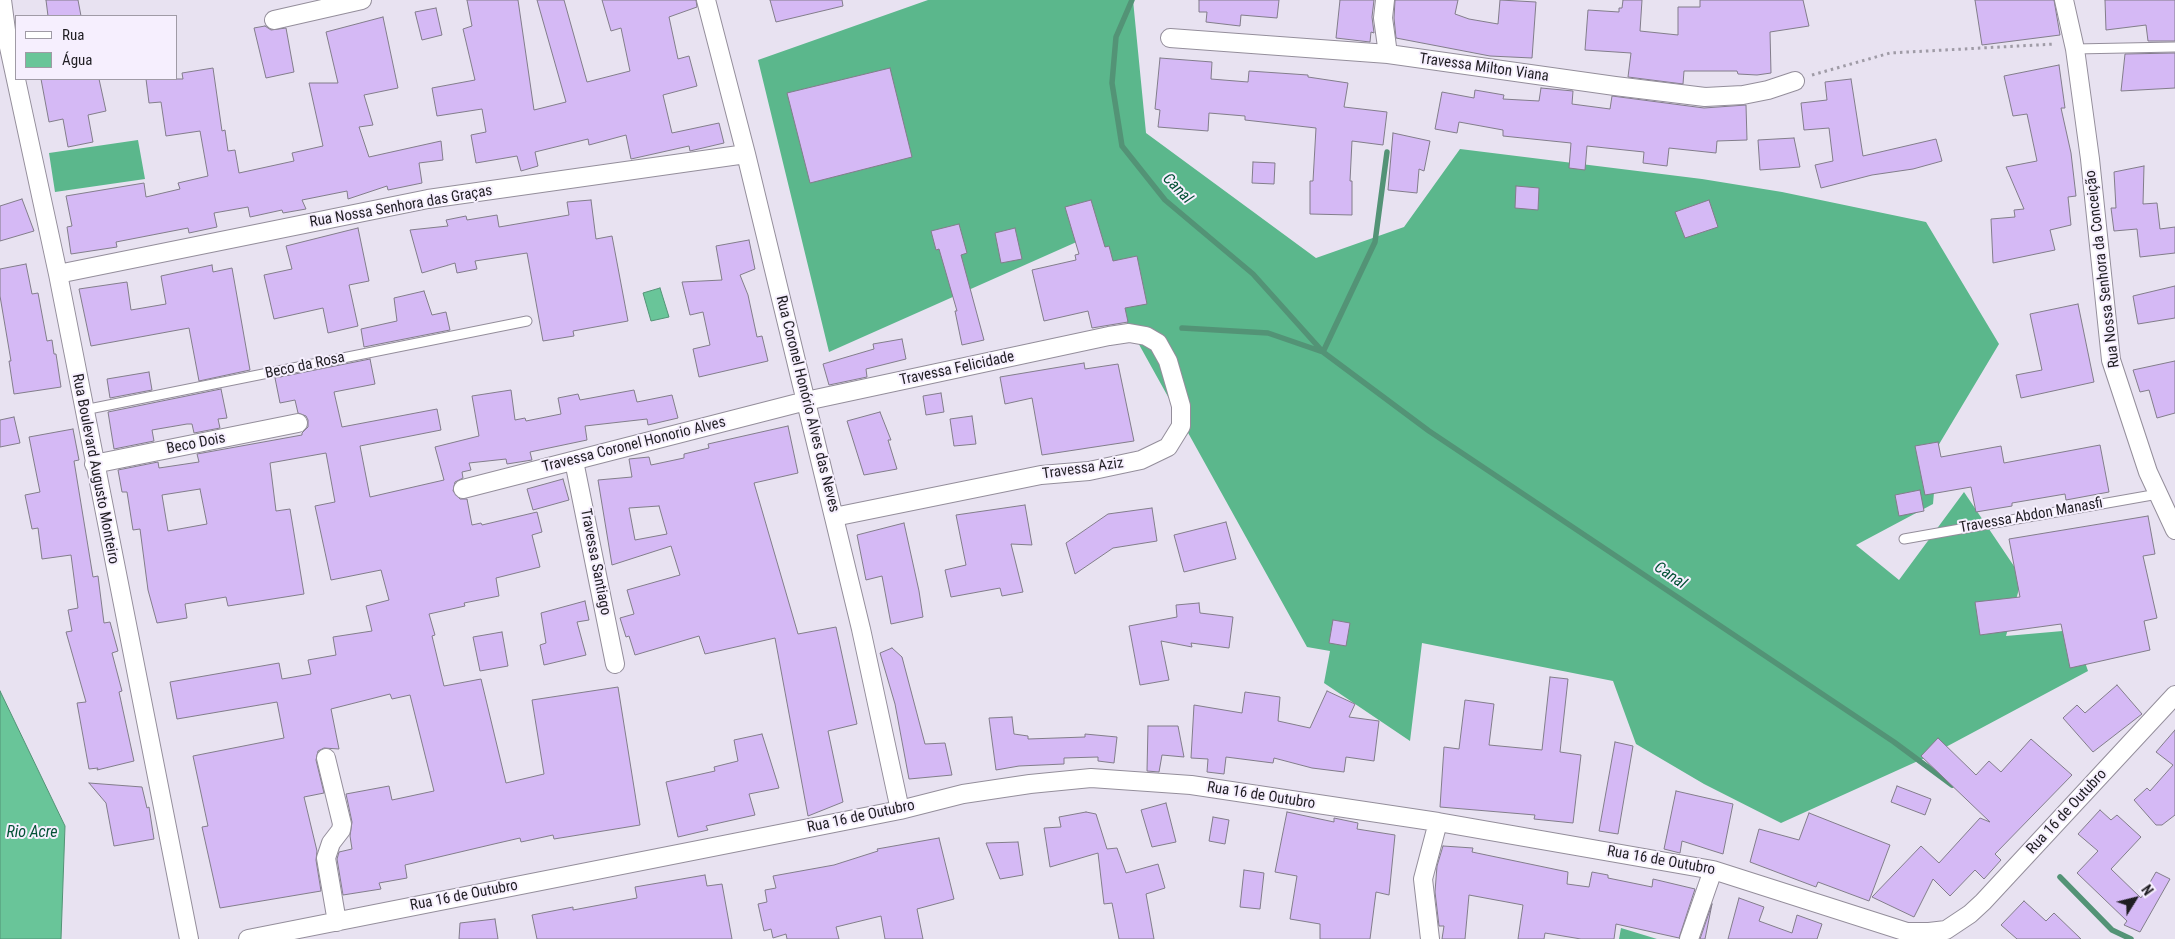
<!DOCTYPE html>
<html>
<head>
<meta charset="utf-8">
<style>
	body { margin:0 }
	#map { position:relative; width:2175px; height:939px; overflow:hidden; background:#e8e2f1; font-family:"Roboto Condensed",sans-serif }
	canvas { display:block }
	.legend { position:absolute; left:15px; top:15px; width:162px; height:65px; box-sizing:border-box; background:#f6effe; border:1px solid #a09ba6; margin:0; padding:6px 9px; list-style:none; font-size:15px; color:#201e23 }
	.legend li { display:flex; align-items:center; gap:10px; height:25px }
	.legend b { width:25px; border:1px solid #a09ba6 }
	.north { position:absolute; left:2110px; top:874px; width:50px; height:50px; -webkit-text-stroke:4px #f6effe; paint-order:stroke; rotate:54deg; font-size:14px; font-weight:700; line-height:20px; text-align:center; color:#201e23 }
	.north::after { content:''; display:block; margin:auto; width:18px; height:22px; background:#201e23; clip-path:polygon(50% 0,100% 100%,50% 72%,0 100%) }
</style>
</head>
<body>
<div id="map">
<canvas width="2175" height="939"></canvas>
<ul class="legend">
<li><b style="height:6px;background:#fff"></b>Rua</li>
<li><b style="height:14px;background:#69c599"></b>Água</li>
</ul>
<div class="north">N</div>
</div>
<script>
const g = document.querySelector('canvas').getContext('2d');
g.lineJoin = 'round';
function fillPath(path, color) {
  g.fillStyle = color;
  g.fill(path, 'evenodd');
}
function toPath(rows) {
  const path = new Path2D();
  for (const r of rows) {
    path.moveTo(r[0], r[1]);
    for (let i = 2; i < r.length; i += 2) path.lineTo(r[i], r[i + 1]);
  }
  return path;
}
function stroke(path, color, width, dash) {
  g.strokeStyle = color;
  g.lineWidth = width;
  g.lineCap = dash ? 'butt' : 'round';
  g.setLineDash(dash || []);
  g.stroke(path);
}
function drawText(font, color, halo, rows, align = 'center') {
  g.font = font + ' "Roboto Condensed",sans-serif';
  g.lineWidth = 4;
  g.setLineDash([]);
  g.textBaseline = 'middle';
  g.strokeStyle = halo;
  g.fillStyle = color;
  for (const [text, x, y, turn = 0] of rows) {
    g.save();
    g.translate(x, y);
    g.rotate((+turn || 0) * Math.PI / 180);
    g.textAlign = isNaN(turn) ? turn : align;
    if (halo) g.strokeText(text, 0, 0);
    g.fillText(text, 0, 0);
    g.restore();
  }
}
fillPath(toPath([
	[928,0,1133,0,1146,133,1316,258,1404,227,1460,149,1702,179,1782,192,1926,222,1999,344,1938,446,1933,504,1856,545,1899,580,1964,492,2022,578,2006,636,2074,630,2088,671,1929,756,1781,823,1704,784,1636,744,1613,681,1422,643,1410,741,1324,683,1330,651,1307,647,1081,240,829,352,758,60],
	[138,140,145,179,55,192,49,153],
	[1621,928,1657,939,1619,939]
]), '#5bb78c');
const water = toPath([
	[660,288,669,317,651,321,643,293,660,288],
	[0,691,65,826,61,939,0,939,0,691]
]);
fillPath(water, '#69c599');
stroke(water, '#539376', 1);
stroke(toPath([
	[1132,0,1116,37,1112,83,1122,146,1165,200,1253,274,1323,352,1429,431,1894,742,1952,785],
	[1182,328,1268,333,1323,352,1375,242,1387,152],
	[2060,877,2112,930,2131,939]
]), '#539376', 5.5);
const building = toPath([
	[46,0,78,0,81,16,48,16,46,0],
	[467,0,518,0,534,110,566,102,537,0,564,0,587,82,630,71,621,28,611,31,602,0,696,0,697,7,669,17,678,59,689,56,697,86,663,95,672,133,719,123,724,143,690,151,689,146,631,159,626,135,589,145,588,139,535,152,538,166,521,171,517,156,476,163,471,135,486,132,482,109,437,116,432,88,475,80,463,29,472,26,467,0],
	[770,0,842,0,843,6,776,22,770,0],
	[1199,0,1279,0,1277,18,1241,15,1240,26,1206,22,1207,12,1199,12,1199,0],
	[1340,0,1374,0,1372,17,1374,33,1371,32,1370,42,1336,38,1340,0],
	[1395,0,1458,0,1455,14,1469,19,1498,24,1500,0,1536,2,1532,58,1490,56,1396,38,1394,18,1395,0],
	[1623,0,1642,0,1640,31,1678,35,1678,7,1700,7,1700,0,1803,0,1809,26,1770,32,1771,73,1757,75,1738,74,1737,71,1684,71,1683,84,1628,77,1631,53,1585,50,1588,10,1619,12,1619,8,1622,8,1623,0],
	[1975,0,2054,0,2060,35,1982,45,1975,0],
	[2105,0,2175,0,2175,41,2148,41,2146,25,2106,30,2105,0],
	[436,8,442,35,422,40,415,12,436,8],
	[383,17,398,88,364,95,373,125,359,127,369,157,441,141,443,160,419,163,422,183,388,190,387,186,348,199,347,191,302,200,306,209,283,213,282,210,250,217,248,207,214,213,217,227,189,233,188,228,116,242,117,247,71,254,67,227,72,226,66,196,144,183,146,197,180,189,178,183,208,176,200,131,166,136,161,102,149,103,146,79,183,79,182,73,213,68,222,131,225,130,228,151,235,150,239,173,294,161,292,153,323,146,309,83,338,83,326,32,383,17],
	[265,26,271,30,286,28,294,72,266,78,254,28,265,26],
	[2175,53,2175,88,2121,91,2125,54,2175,53],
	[1160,58,1212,62,1211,79,1248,82,1249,71,1308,75,1308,77,1348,83,1344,107,1387,112,1383,145,1352,141,1350,181,1352,181,1352,215,1310,214,1310,181,1313,181,1316,128,1245,120,1245,116,1209,113,1208,131,1158,127,1160,110,1155,109,1160,58],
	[2059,65,2065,108,2061,108,2071,153,2076,196,2068,197,2071,225,2050,230,2055,250,1993,263,1991,219,2015,217,2014,210,2024,209,2006,167,2037,161,2027,114,2013,116,2004,76,2059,65],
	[890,68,912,157,810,183,787,93,890,68],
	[41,79,99,79,106,111,88,115,93,142,68,147,63,119,49,122,41,79],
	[1851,79,1863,156,1936,139,1942,161,1913,169,1872,175,1821,188,1815,165,1833,161,1829,128,1804,130,1801,103,1827,100,1825,82,1851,79],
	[1541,88,1573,91,1572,104,1610,109,1612,96,1704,108,1746,105,1747,140,1717,141,1716,153,1669,148,1667,166,1643,163,1644,152,1587,146,1585,170,1569,168,1571,143,1503,136,1503,130,1459,122,1457,133,1435,129,1442,92,1474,98,1475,90,1504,95,1503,99,1539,101,1541,88],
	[1393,133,1430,141,1424,171,1419,169,1417,193,1388,190,1393,133],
	[1794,138,1800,167,1760,170,1758,140,1794,138],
	[1253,162,1275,163,1274,184,1252,183,1253,162],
	[2144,166,2143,204,2157,203,2160,229,2175,227,2175,253,2140,257,2137,229,2114,231,2111,208,2116,208,2114,172,2144,166],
	[1516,186,1539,188,1538,210,1515,208,1516,186],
	[22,199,34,231,0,241,0,206,22,199],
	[591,200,596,239,612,236,628,321,573,331,574,336,543,341,527,253,475,261,477,269,457,273,455,263,422,273,410,230,448,226,446,220,466,216,467,220,497,215,499,227,569,215,567,202,591,200],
	[1091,200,1105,247,1109,246,1113,261,1137,256,1147,304,1125,308,1128,322,1092,328,1088,311,1044,321,1032,270,1076,260,1075,255,1079,254,1065,207,1091,200],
	[1709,200,1718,227,1685,238,1675,212,1709,200],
	[959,224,967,253,961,255,984,340,962,345,955,311,957,311,939,249,936,250,931,231,959,224],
	[358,228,369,281,349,285,358,326,328,333,323,308,274,319,264,275,292,269,286,246,358,228],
	[1015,228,1022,259,1001,263,995,233,1015,228],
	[749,240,755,269,740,275,748,295,757,337,762,336,768,361,699,377,693,349,710,345,703,312,690,315,682,282,722,280,716,246,749,240],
	[26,264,32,294,38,293,47,341,52,340,54,354,56,354,61,387,14,394,9,361,11,361,0,296,0,269,26,264],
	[212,265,213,272,232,268,250,370,199,381,189,328,91,346,79,289,127,282,131,310,166,304,161,276,212,265],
	[2175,286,2175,318,2138,324,2133,296,2175,286],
	[424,291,432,315,446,312,450,330,364,347,361,329,397,321,394,298,424,291],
	[2078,304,2094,382,2021,398,2016,375,2042,370,2030,314,2078,304],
	[902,339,906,359,866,369,867,377,829,385,823,364,874,349,873,344,902,339],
	[370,359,375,384,334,392,342,427,437,409,441,430,360,446,370,497,444,480,435,447,479,436,472,396,511,390,515,420,525,418,526,421,561,414,558,398,578,394,580,400,634,390,637,402,672,395,678,418,648,425,647,419,585,426,587,440,530,452,532,460,507,464,506,459,469,463,471,470,462,472,463,478,455,482,453,491,460,499,467,499,472,525,481,523,482,525,537,512,542,532,532,535,540,567,496,578,499,596,464,603,465,606,429,614,435,635,432,636,444,686,481,679,506,783,544,774,532,700,618,687,640,825,554,839,553,835,521,842,520,838,494,844,405,865,407,878,379,883,381,889,343,895,337,859,339,852,352,849,350,836,352,822,346,794,389,786,392,800,434,791,410,695,392,699,390,694,331,709,339,749,324,748,318,751,316,760,324,793,304,797,317,851,316,860,321,891,220,908,202,827,208,826,193,756,284,738,277,702,177,719,170,682,279,663,282,679,311,674,308,660,336,655,333,637,372,631,366,606,389,600,381,570,331,580,315,506,335,502,326,453,270,463,276,511,290,509,304,594,228,606,226,597,185,604,187,618,157,623,148,590,140,529,133,530,127,492,122,492,118,470,158,462,159,468,199,462,197,454,302,435,302,433,308,427,308,420,306,416,298,413,295,400,280,403,275,378,370,359],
	[200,489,207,524,168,531,162,495,200,489],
	[2175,361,2175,413,2157,418,2149,390,2140,392,2133,370,2175,361],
	[1084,363,1085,369,1118,364,1134,441,1042,455,1032,398,1005,404,1000,377,1084,363],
	[149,372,152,390,110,398,107,379,149,372],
	[221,389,227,418,218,419,220,428,194,433,192,424,187,424,152,430,154,441,114,449,108,412,221,389],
	[941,393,944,412,926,415,923,396,941,393],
	[880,412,891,440,888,440,897,469,864,475,847,421,880,412],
	[972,416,976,444,954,446,950,419,972,416],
	[14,417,20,443,0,447,0,420,14,417],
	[788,426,798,473,754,483,798,634,836,627,857,724,828,731,843,802,808,816,775,638,705,654,699,636,635,655,629,636,626,637,620,618,634,614,627,590,680,575,671,546,612,565,598,480,632,477,629,459,649,457,651,465,684,458,684,454,709,448,708,444,788,426],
	[659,506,667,534,635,540,629,508,659,506],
	[73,429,79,460,74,461,93,577,98,576,104,623,110,622,118,651,112,653,122,691,119,692,134,761,97,770,98,768,89,769,77,703,86,702,66,632,72,631,68,610,78,608,71,555,42,559,38,528,32,529,25,495,40,492,29,437,73,429],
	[1938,442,1941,457,2001,446,2004,463,2100,445,2109,492,2066,500,2065,494,2012,503,2012,506,1976,512,1971,487,1925,495,1915,446,1938,442],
	[563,479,569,500,533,510,527,489,563,479],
	[1920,490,1924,511,1899,516,1895,495,1920,490],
	[1025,505,1032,545,1011,544,1023,592,1002,596,1000,588,951,597,945,570,966,565,956,515,1025,505],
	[1152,508,1157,541,1113,548,1075,574,1066,543,1108,514,1152,508],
	[2148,516,2155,554,2143,556,2157,618,2144,621,2150,650,2070,668,2061,624,1980,635,1975,602,2020,597,2009,539,2148,516],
	[1226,522,1236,559,1184,572,1174,535,1226,522],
	[904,523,919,591,923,617,891,624,882,576,866,580,857,535,904,523],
	[585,601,589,620,577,622,586,655,544,665,540,645,546,643,541,613,585,601],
	[1199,603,1200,613,1233,617,1229,648,1191,643,1192,647,1161,641,1169,680,1140,685,1129,626,1177,617,1176,605,1199,603],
	[1333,620,1350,623,1346,646,1329,643,1333,620],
	[502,632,508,666,480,671,473,637,502,632],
	[892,648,902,657,925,744,945,743,952,775,909,779,895,704,880,653,892,648],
	[1550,677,1568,679,1560,752,1581,755,1573,823,1534,819,1535,815,1440,807,1444,747,1459,749,1465,700,1494,704,1489,745,1542,750,1550,677],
	[2117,685,2142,714,2093,752,2063,718,2077,705,2085,713,2117,685],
	[1327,691,1355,704,1349,717,1379,721,1374,761,1346,757,1344,772,1312,768,1274,758,1273,763,1226,757,1224,774,1207,772,1208,759,1191,758,1194,705,1242,713,1245,692,1280,697,1278,721,1310,728,1327,691],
	[1012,717,1014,734,1028,736,1028,739,1085,737,1085,734,1117,737,1114,763,1098,761,1098,757,1064,758,1064,764,1019,766,996,770,989,718,1012,717],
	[1148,726,1178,726,1184,757,1162,755,1159,772,1147,771,1148,726],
	[2175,730,2175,815,2162,825,2156,825,2134,800,2147,788,2150,791,2173,765,2156,752,2175,730],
	[762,734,779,788,749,794,755,815,706,826,708,830,678,837,666,782,715,771,714,767,738,761,734,740,762,734],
	[1938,738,1976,775,1989,761,2001,772,2031,739,2072,775,1995,854,2001,860,1984,879,1975,870,1950,896,1933,879,1914,917,1872,897,1921,846,1939,863,1980,818,1990,822,1921,756,1938,738],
	[1615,742,1633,746,1618,834,1599,831,1615,742],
	[89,783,142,787,147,808,149,807,154,839,114,846,106,803,89,783],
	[1897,786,1931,799,1925,815,1891,802,1897,786],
	[1676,791,1733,804,1723,854,1682,841,1680,853,1664,849,1676,791],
	[1166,803,1176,842,1152,847,1141,810,1166,803],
	[2100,810,2111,820,2117,815,2141,837,2111,869,2141,898,2156,872,2170,879,2140,932,2124,925,2127,921,2077,873,2098,851,2078,834,2100,810],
	[1086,812,1096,814,1107,849,1117,848,1126,873,1158,864,1165,888,1146,894,1154,939,1119,939,1112,903,1104,904,1098,853,1050,867,1044,828,1061,827,1059,817,1086,812],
	[1287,812,1334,822,1334,818,1358,823,1357,829,1395,835,1389,895,1376,892,1370,939,1320,939,1320,924,1290,919,1297,876,1275,872,1287,812],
	[1809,813,1890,845,1869,901,1818,882,1816,887,1750,862,1759,829,1799,840,1809,813],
	[1213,817,1229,820,1225,844,1209,841,1213,817],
	[939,838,954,899,917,909,923,939,885,939,881,916,836,927,839,939,787,939,786,934,773,938,771,929,764,931,758,904,767,902,765,890,776,888,773,876,834,865,878,851,877,849,939,838],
	[1018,842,1023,875,1000,879,986,843,1018,842],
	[1443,846,1473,848,1472,852,1568,872,1567,884,1589,887,1592,872,1608,875,1608,878,1652,887,1653,879,1695,889,1679,938,1616,924,1614,939,1581,939,1545,933,1544,939,1518,939,1523,905,1469,895,1465,939,1442,939,1444,926,1439,926,1435,892,1437,866,1443,846],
	[1244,870,1264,873,1260,909,1240,907,1244,870],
	[705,875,707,886,722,884,732,939,537,939,532,915,573,907,573,910,637,898,635,887,705,875],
	[1739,898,1764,907,1759,921,1792,933,1797,915,1822,924,1817,939,1728,939,1739,898],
	[2024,901,2046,921,2054,913,2081,939,2017,939,2001,925,2024,901],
	[1712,904,1705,939,1700,939,1712,904],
	[495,919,498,939,459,939,460,923,495,919]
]);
fillPath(building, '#d5b9f5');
stroke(building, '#827d8a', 1);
const lane = toPath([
	[2075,49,2175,47],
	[84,410,527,321],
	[1904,539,2158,494]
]);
const street = toPath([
	[2,0,7,38,58,274,189,939],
	[706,0,746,154,861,629,900,810],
	[1385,0,1383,18,1388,54],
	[2064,0,2075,49,2090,159,2111,360,2148,472,2175,530],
	[274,20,362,0],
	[1170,38,1388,54,1615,86,1705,97,1743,95,1768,90,1795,81],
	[58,274,428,199,746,154],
	[574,461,615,664],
	[94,464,298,423],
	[463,489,806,401,1109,336,1129,333,1146,336,1158,343,1168,361,1181,406,1181,426,1168,447,1141,460,1089,471,1041,475,834,517],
	[326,758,342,824,341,830,331,843,326,858,337,922],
	[248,939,900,810,963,794,1030,784,1091,778,1191,785,1438,822,1713,870,1907,932,1929,932,1946,930,1970,914,1983,902,2175,695],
	[1430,939,1423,879,1438,822],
	[1689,939,1713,870]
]);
stroke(lane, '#948e9b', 11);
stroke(street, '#948e9b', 20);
stroke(toPath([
	[1812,75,1890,53,2055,44]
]), '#9f9ba6', 3, [2.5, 4]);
stroke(lane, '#fff', 9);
stroke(street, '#fff', 18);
drawText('15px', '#201e23', '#f6effe', [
	["Travessa Milton Viana",1484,68,8],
	["Rua Nossa Senhora das Graças",401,207,-10],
	["Rua Nossa Senhora da Conceição",2103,269,-97],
	["Beco da Rosa",305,366,-12],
	["Travessa Felicidade",957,369,-12],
	["Rua Coronel Honório Alves das Neves",807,404,76],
	["Beco Dois",196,444,-11],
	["Travessa Coronel Honorio Alves",634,445,-14],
	["Rua Boulevard Augusto Monteiro",95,469,79],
	["Travessa Aziz",1083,469,-8],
	["Travessa Abdon Manasfi",2031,516,-10],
	["Travessa Santiago",595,562,79],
	["Rua 16 de Outubro",1261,796,9],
	["Rua 16 de Outubro",2067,812,-47],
	["Rua 16 de Outubro",861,817,-12],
	["Rua 16 de Outubro",1661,861,10],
	["Rua 16 de Outubro",464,896,-11]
]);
drawText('italic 16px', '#045236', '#f6effe', [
	["Canal",1177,189,46],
	["Canal",1670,576,34],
	["Rio Acre",32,833]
]);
</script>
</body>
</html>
